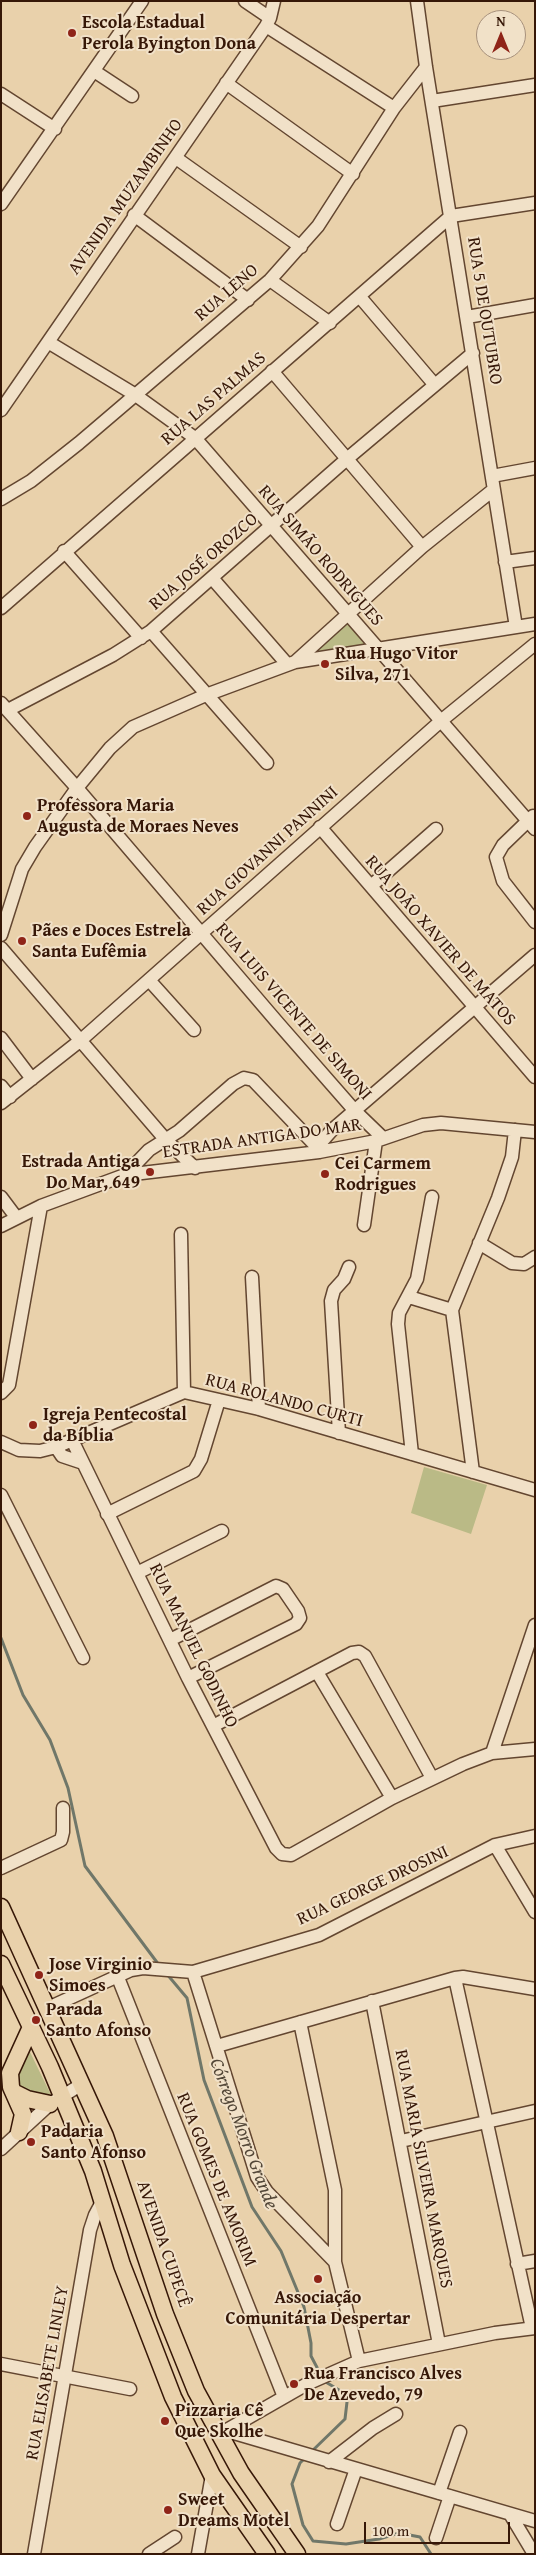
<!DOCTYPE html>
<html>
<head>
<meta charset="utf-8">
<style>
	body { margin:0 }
	#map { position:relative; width:536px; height:2555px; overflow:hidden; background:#e9d1ab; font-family:"Gentium Book Plus",serif }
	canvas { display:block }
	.frame { position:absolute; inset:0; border:2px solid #361707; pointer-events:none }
	.north { position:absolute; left:476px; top:10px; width:50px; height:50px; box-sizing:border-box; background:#f1e1c8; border:1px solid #a6907b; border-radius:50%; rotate:0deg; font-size:14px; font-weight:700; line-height:20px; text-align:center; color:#361707 }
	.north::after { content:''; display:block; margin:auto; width:18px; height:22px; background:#8f2418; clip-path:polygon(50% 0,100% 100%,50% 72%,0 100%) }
	.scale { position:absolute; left:364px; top:2522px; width:146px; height:22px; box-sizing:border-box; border:2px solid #361707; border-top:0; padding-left:6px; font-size:15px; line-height:18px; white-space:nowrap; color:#361707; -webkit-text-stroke:4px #f1e1c8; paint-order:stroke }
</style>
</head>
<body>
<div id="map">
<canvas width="536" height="2555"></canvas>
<div class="frame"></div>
<div class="north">N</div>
<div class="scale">100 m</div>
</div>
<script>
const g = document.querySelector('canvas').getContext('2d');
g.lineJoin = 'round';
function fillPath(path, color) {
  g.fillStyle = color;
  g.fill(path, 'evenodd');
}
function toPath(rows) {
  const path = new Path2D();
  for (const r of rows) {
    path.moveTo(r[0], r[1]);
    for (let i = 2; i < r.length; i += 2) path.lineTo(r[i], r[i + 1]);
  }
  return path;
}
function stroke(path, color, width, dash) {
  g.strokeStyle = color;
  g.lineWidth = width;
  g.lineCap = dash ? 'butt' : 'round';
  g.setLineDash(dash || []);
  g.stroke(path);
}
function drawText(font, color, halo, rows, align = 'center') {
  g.font = font + ' "Gentium Book Plus",serif';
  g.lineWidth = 4;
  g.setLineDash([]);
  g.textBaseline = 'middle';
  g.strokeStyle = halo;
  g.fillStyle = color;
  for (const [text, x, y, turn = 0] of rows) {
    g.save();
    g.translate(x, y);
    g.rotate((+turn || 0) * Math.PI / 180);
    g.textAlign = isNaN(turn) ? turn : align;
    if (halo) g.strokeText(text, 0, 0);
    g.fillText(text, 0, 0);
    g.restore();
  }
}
fillPath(toPath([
	[349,622,366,644,366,646,317,658,311,650,343,623],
	[424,1467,487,1485,471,1534,411,1513],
	[30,2052,51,2095,43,2098,18,2088,16,2073,26,2054]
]), '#baba86');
stroke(toPath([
	[1,1638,23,1695,50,1740,68,1788,85,1866,159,1965],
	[166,1973,187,1998,204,2080,252,2207,281,2251,304,2307,311,2343,311,2356,321,2375],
	[310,2453,345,2419,347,2402,344,2393,324,2381],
	[306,2457,300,2463,292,2484,303,2525,313,2541,346,2544,379,2539,399,2533,420,2537,431,2554]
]), '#707769', 3);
const minor = toPath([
	[245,1,270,18],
	[417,1,426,67,516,627],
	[266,26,394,108],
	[94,71,132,96],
	[226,83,353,174],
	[1,94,55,129],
	[432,101,535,85],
	[176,158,301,247],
	[1,204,142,1],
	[134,215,248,300],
	[270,280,330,323],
	[360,297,434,384],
	[467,317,535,305],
	[48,342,134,394,195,438,535,829],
	[272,371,422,547],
	[1,410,266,26,270,18,274,1],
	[492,476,535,468],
	[1,499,31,481,79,443,270,280,318,226,394,108,426,67],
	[64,551,141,638],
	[505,562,535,558],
	[212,578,287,664],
	[1,608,451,216,535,203],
	[151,631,267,763],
	[295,662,422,547,493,490],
	[1,703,77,788,278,1023,355,1111,383,1138],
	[8,710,113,655,151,631,348,458,473,353],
	[533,816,503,845,496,857,503,881,535,922],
	[320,827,535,1077],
	[371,886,436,829],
	[1,935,22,869,35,847,77,788,110,748,133,727,206,695,295,662,535,624],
	[1,948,165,1139,195,1168],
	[149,980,194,1030],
	[1,1038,32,1079],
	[1,1086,10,1097],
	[1,1103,81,1040,442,720,535,644],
	[317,1147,332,1130,535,955],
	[125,1175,149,1150,179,1131,233,1084,244,1078,253,1080,317,1147,319,1152],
	[1,1197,16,1217],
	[364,1225,376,1141],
	[1,1226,41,1206,125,1175,319,1152,376,1141,423,1125,441,1123,535,1132],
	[181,1234,184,1392],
	[479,1243,512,1263,524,1264,535,1257],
	[252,1277,259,1409],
	[409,1297,452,1310],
	[1,1393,9,1385,41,1206],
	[339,1433,331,1301,334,1290,344,1279,349,1267],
	[1,1442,19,1450,40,1451,56,1447,184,1392,259,1409,535,1490],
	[73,1442,188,1678,276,1848,282,1854,291,1855,392,1798,463,1764,492,1753,535,1749],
	[56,1447,62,1456,83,1463],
	[412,1454,398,1324,399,1313,417,1279,432,1197],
	[473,1472,452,1310,498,1198,512,1157,515,1130],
	[1,1495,83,1658],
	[107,1514,194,1471,201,1459,219,1400],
	[137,1573,222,1531],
	[170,1640,276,1586,283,1589,298,1611,300,1618,296,1624,188,1678],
	[317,1672,392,1798],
	[213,1726,352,1653,359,1652,365,1656,432,1778],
	[492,1753,535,1625],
	[495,1845,535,1912],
	[1,1868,61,1840,63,1832,63,1808],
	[193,1972,257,2177,267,2192,335,2262],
	[117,1975,284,2397],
	[455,1978,532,2328],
	[372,2001,439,2344],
	[48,2008,131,1970,143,1968,193,1972,319,1935,495,1845,535,1836],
	[300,2022,335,2190,335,2262,359,2361],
	[217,2046,455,1978,463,1977,535,1989],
	[401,2141,535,2111],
	[1,2149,50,2104,82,2084],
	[517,2264,535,2261],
	[1,2364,130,2389],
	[227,2431,535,2521],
	[218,2435,307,2384,359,2361,495,2333,535,2328],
	[329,2462,373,2428,396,2414],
	[439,2493,460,2432],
	[510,2514,534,2554],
	[337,2524,356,2469],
	[436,2538,450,2496],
	[34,2554,90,2230,95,2215,103,2200],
	[149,2554,175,2537],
	[198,2554,212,2475]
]);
const major = toPath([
	[1,1907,105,2136,165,2314,196,2391,241,2473,297,2554],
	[1,1964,50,2067,93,2171,122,2265,173,2397,212,2475,267,2554],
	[15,2093,27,2099,50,2104],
	[19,2132,23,2114,11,2087,10,2073,31,2027]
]);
stroke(minor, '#634630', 15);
stroke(major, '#361707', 19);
stroke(minor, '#f1e1c8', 12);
stroke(major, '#e9d1ab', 16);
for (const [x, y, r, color] of [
	[72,33,5,"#8f2418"],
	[325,664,5,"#8f2418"],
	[27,816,5,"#8f2418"],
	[22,941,5,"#8f2418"],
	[150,1172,5,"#8f2418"],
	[325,1174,5,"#8f2418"],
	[33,1425,5,"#8f2418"],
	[39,1975,5,"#8f2418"],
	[36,2020,5,"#8f2418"],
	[31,2142,5,"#8f2418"],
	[318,2279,5,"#8f2418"],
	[294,2384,5,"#8f2418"],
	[165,2421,5,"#8f2418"],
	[168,2510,5,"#8f2418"]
]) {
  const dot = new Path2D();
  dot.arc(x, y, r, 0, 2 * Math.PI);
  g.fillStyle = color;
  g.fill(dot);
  stroke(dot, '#f1e1c8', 2);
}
drawText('bold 18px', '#361707', '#f1e1c8', [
	["Escola Estadual",82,23],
	["Perola Byington Dona",82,44],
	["Rua Hugo Vitor",335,654],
	["Silva, 271",335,675],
	["Professora Maria",37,806],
	["Augusta de Moraes Neves",37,827],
	["Pães e Doces Estrela",32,931],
	["Santa Eufêmia",32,952],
	["Estrada Antiga",140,1162,"right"],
	["Do Mar, 649",140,1183,"right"],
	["Cei Carmem",335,1164],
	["Rodrigues",335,1185],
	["Igreja Pentecostal",43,1415],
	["da Bíblia",43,1436],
	["Jose Virginio",49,1965],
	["Simoes",49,1986],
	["Parada",46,2010],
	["Santo Afonso",46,2031],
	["Padaria",41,2132],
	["Santo Afonso",41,2153],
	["Associação",318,2298,"center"],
	["Comunitária Despertar",318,2319,"center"],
	["Rua Francisco Alves",304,2374],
	["De Azevedo, 79",304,2395],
	["Pizzaria Cê",175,2411],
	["Que Skolhe",175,2432],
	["Sweet",178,2500],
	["Dreams Motel",178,2521]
], 'left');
drawText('18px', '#361707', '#f1e1c8', [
	["AVENIDA MUZAMBINHO",126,197,-55],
	["RUA LENO",227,293,-41],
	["RUA 5 DE OUTUBRO",484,311,81],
	["RUA LAS PALMAS",214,399,-41],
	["RUA SIMÃO RODRIGUES",320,556,49],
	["RUA JOSÉ OROZCO",204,562,-41],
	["RUA GIOVANNI PANNINI",268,851,-42],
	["RUA JOÃO XAVIER DE MATOS",440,941,49],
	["RUA LUIS VICENTE DE SIMONI",293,1012,49],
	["ESTRADA ANTIGA DO MAR",262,1139,-8],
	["RUA ROLANDO CURTI",284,1401,15],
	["RUA MANUEL GODINHO",193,1646,64],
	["RUA GEORGE DROSINI",373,1886,-25],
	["RUA MARIA SILVEIRA MARQUES",423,2169,79],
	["RUA GOMES DE AMORIM",216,2180,68],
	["AVENIDA CUPECÊ",163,2244,71],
	["RUA ELISABETE LINLEY",48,2373,-80]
]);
drawText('italic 19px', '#534738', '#f1e1c8', [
	["Córrego Morro Grande",243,2134,69]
]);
</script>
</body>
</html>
